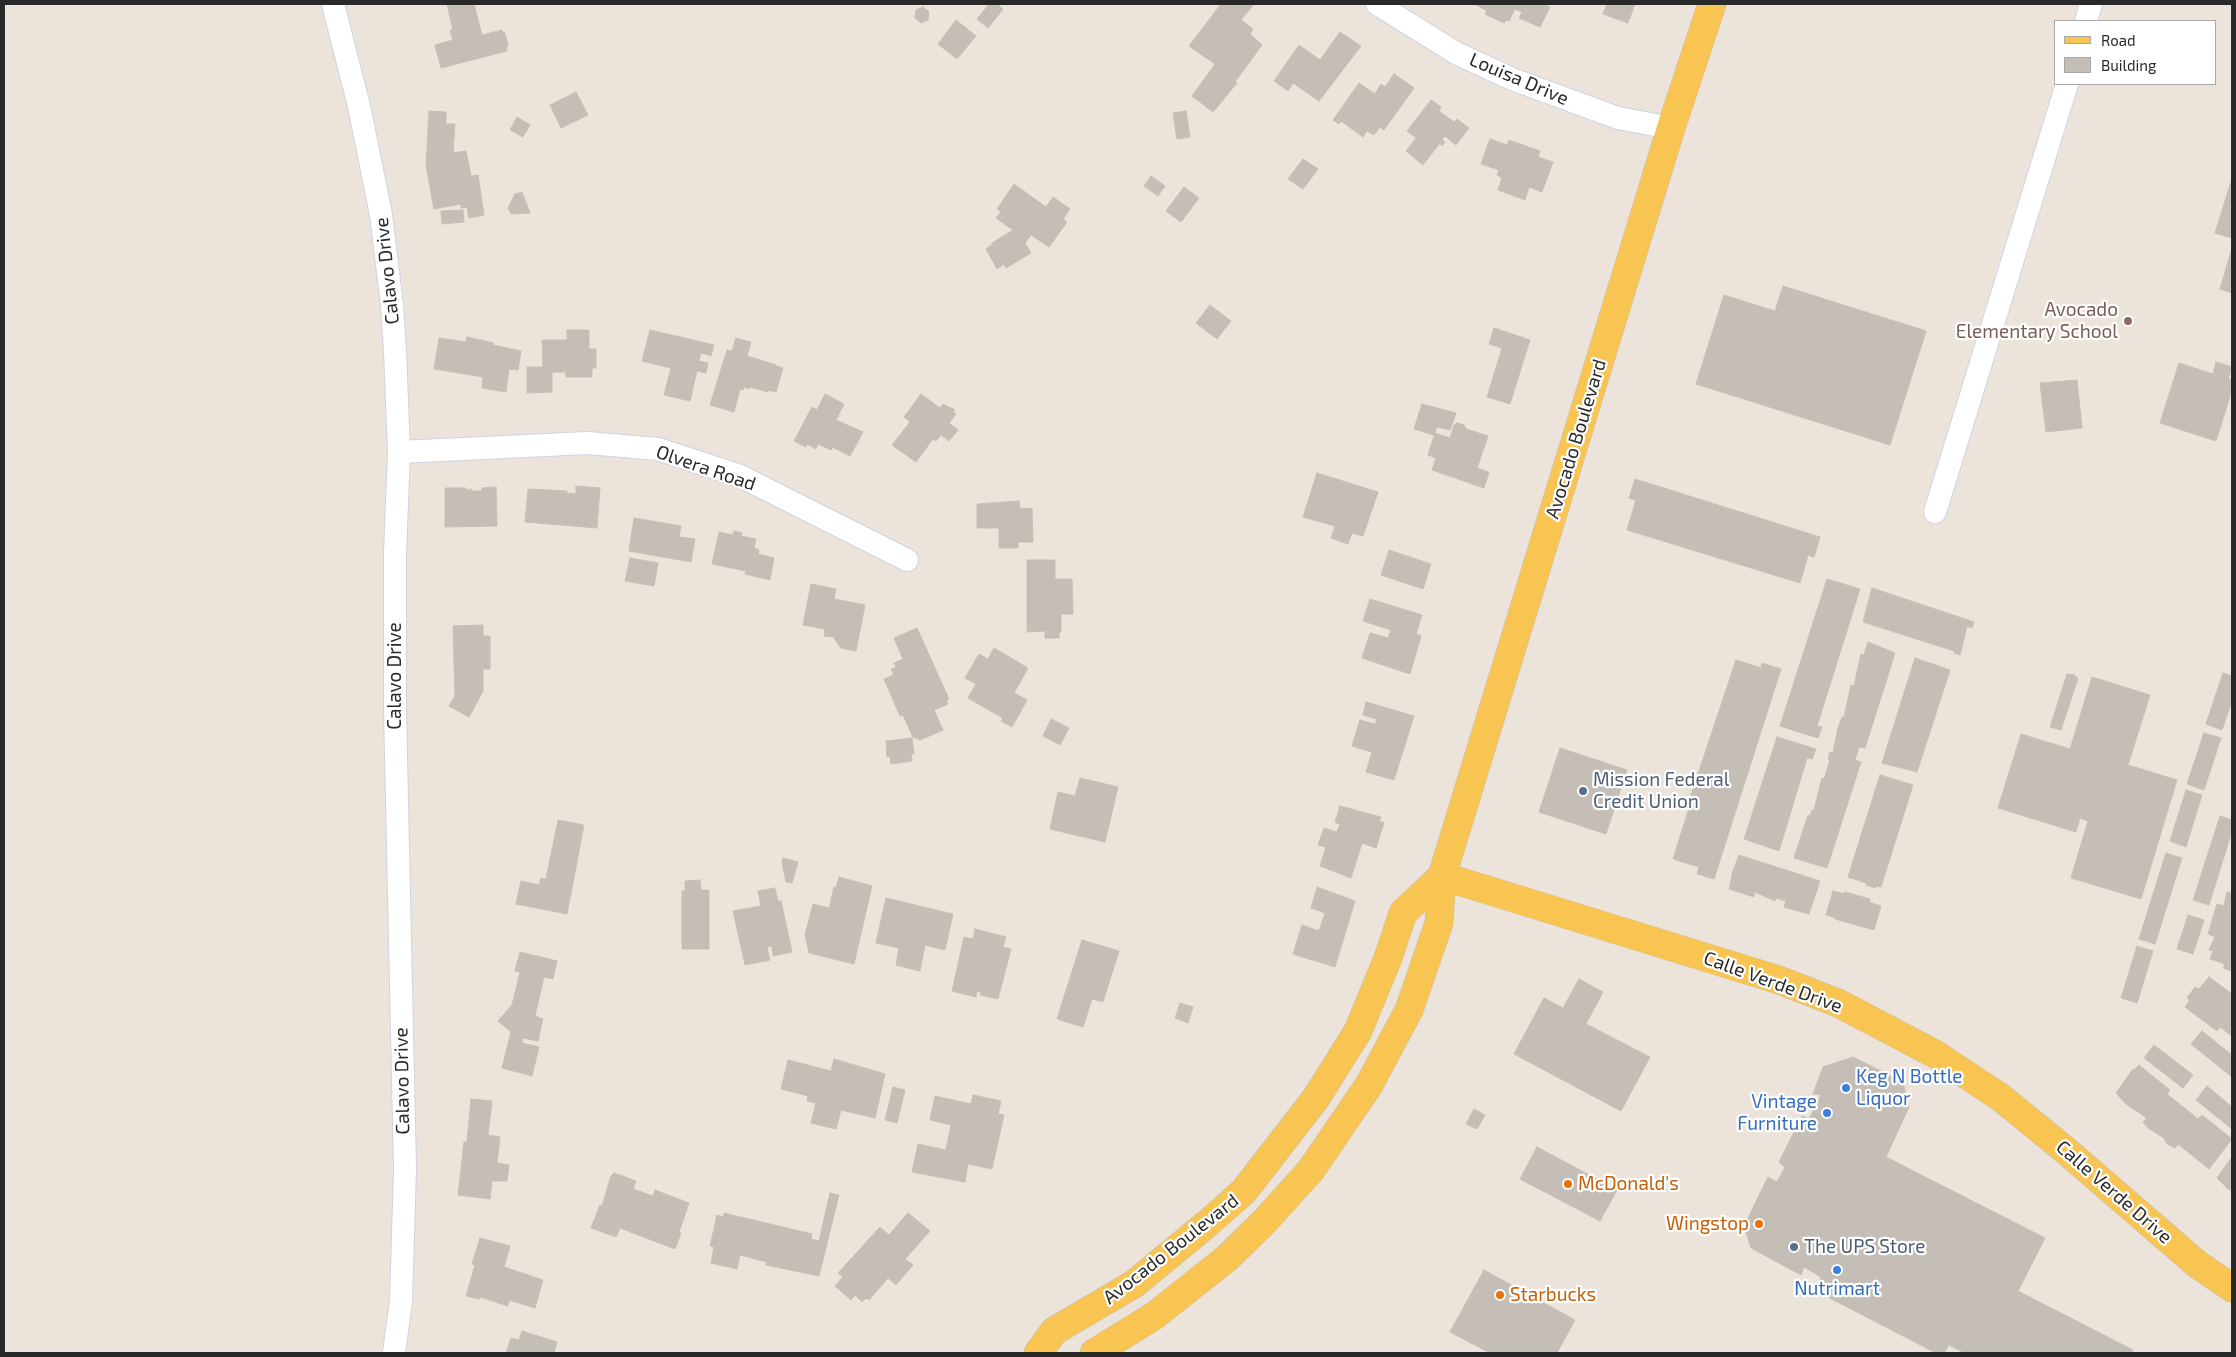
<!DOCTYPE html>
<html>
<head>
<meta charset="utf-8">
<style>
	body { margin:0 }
	#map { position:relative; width:2236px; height:1357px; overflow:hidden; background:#ece3da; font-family:"Exo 2",sans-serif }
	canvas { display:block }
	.frame { position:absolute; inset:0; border:5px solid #292929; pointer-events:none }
	.legend { position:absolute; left:2054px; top:20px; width:162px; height:65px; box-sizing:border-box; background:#fff; border:1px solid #a9a9a9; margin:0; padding:6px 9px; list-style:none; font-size:15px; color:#292929 }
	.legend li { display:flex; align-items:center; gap:10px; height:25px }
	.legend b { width:25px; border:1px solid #a9a9a9 }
</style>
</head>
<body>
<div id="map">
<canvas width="2236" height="1357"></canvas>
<div class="frame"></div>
<ul class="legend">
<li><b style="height:6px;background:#f8c553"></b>Road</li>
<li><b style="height:14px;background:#c4beb6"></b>Building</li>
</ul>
</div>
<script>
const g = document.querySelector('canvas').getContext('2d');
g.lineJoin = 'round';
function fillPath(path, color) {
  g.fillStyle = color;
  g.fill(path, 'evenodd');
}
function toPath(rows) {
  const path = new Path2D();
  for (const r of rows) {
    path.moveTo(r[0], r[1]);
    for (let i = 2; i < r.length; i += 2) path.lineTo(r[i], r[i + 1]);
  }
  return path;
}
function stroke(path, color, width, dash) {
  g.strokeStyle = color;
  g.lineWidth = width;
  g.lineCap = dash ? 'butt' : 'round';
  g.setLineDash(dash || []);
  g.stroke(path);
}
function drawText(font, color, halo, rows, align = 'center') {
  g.font = font + ' "Exo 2",sans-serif';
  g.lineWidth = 4.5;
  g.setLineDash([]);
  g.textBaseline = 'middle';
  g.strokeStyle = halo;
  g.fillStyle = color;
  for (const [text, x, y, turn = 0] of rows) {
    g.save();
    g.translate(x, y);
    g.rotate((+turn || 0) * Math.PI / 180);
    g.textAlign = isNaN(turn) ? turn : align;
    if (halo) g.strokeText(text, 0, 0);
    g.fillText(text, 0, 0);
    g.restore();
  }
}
const building = toPath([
	[447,4,474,4,482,35,502,30,503,33,505,33,508,46,506,47,507,51,441,68,435,45,453,40,450,30,453,30,447,4],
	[989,4,997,4,1003,9,988,28,977,19,989,4],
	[1221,4,1254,4,1241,20,1253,29,1250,34,1262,45,1235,82,1237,83,1213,112,1192,96,1215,64,1189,46,1221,4],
	[1475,4,1543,4,1550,7,1540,27,1519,18,1522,12,1515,9,1509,21,1506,20,1504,23,1485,14,1487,11,1475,4],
	[1607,4,1635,4,1628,23,1603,14,1607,4],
	[923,7,929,12,928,20,921,23,915,18,916,10,923,7],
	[956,20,976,36,957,59,938,44,956,20],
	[1340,32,1361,46,1319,101,1293,83,1288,91,1274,81,1299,45,1320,60,1340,32],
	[1394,74,1414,88,1384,130,1380,127,1374,135,1367,131,1363,137,1341,121,1339,124,1333,120,1359,83,1375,94,1381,84,1385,87,1394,74],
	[576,92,588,115,561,128,550,105,576,92],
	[1431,100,1441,107,1439,111,1454,122,1457,119,1469,128,1456,145,1445,136,1442,140,1445,142,1442,146,1440,143,1423,165,1406,151,1416,138,1407,131,1431,100],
	[429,111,446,112,446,124,455,124,453,153,466,151,471,176,478,175,484,215,469,218,467,207,461,208,461,204,434,209,426,166,429,111],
	[1186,111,1190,137,1177,139,1173,113,1186,111],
	[517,117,530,125,523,137,510,130,517,117],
	[1490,139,1507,145,1509,140,1540,151,1538,157,1553,162,1542,192,1529,187,1525,200,1498,190,1502,178,1497,175,1499,170,1481,164,1490,139],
	[1303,159,1318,169,1303,189,1288,179,1303,159],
	[1151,176,1165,186,1158,196,1144,186,1151,176],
	[2232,178,2232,238,2215,233,2232,178],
	[1014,184,1046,207,1053,197,1070,209,1063,219,1067,222,1049,247,1031,235,1025,243,1031,253,1006,268,1004,264,997,269,986,249,992,245,992,243,1013,230,996,218,1001,212,997,209,1014,184],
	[1184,187,1199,198,1181,222,1166,211,1184,187],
	[522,192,530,213,511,214,508,208,515,194,522,192],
	[463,210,464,222,442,224,441,211,463,210],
	[2232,248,2232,293,2220,289,2232,248],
	[1783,286,1926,331,1890,445,1696,384,1724,295,1775,311,1783,286],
	[1210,305,1231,321,1217,339,1196,323,1210,305],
	[1494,328,1530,340,1510,404,1487,397,1502,348,1489,344,1494,328],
	[567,330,589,330,589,349,596,349,596,368,592,368,592,377,566,377,566,372,552,372,552,392,527,393,527,367,543,367,542,340,567,340,567,330],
	[650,330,714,345,711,356,701,353,699,361,708,363,706,373,697,371,690,401,664,395,671,368,642,361,650,330],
	[467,337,494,343,493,345,521,351,518,370,509,369,506,392,482,388,483,377,434,369,439,338,466,342,467,337],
	[736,338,751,342,747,356,776,365,776,366,783,368,776,392,769,390,768,392,750,387,749,389,744,387,743,390,740,389,734,412,710,405,727,350,732,351,736,338],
	[2216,362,2232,367,2228,379,2232,380,2232,390,2216,441,2160,423,2179,363,2213,374,2216,362],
	[2077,380,2082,428,2046,432,2040,383,2077,380],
	[825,394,844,404,836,420,863,432,850,456,832,447,831,450,818,444,816,449,807,444,806,447,794,441,812,407,817,410,825,394],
	[921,394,940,408,943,404,955,410,953,412,956,414,949,423,958,430,949,441,941,435,936,441,933,439,916,462,892,445,910,422,904,417,921,394],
	[1422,404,1456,413,1450,430,1437,427,1434,435,1414,429,1422,404],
	[1457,423,1464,425,1466,429,1488,436,1477,468,1489,472,1484,488,1432,470,1436,458,1428,455,1435,433,1450,438,1454,425,1457,423],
	[1317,473,1378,492,1363,536,1352,533,1348,544,1331,538,1335,526,1303,517,1317,473],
	[1635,479,1820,537,1814,557,1808,555,1800,583,1627,530,1636,500,1629,498,1635,479],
	[576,486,600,488,597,528,525,522,528,489,567,491,567,493,576,494,576,486],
	[496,487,497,526,445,527,445,488,466,488,466,490,472,489,472,491,482,491,482,488,496,487],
	[1019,501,1020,509,1032,508,1033,542,1018,542,1018,548,999,548,999,528,977,528,977,504,1019,501],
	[634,518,681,526,679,537,695,539,691,562,629,551,634,518],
	[734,531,742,533,741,536,756,539,754,548,759,550,758,554,774,558,770,580,745,574,746,571,712,564,719,532,733,535,734,531],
	[1389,550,1431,564,1423,589,1381,575,1389,550],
	[630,558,658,563,654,586,625,581,630,558],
	[1027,560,1055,560,1055,579,1072,579,1073,614,1061,614,1061,632,1059,632,1059,638,1045,638,1045,631,1027,632,1027,560],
	[1827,579,1860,589,1817,726,1822,727,1818,738,1780,726,1827,579],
	[811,584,836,589,834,599,865,605,856,651,841,648,833,637,824,636,825,629,803,625,811,584],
	[1872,588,1974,622,1972,628,1967,626,1960,655,1954,653,1954,651,1863,622,1872,588],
	[1370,599,1422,615,1416,634,1421,636,1410,674,1362,658,1370,633,1388,638,1391,630,1363,621,1370,599],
	[483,625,483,636,490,636,490,669,483,669,483,691,469,717,449,706,455,696,453,626,483,625],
	[917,628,949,699,946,700,948,704,934,710,943,730,920,740,913,737,903,715,900,716,884,679,894,675,891,669,896,667,894,663,903,659,894,638,917,628],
	[1868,642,1895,653,1865,748,1859,747,1855,760,1861,762,1827,868,1794,858,1808,815,1810,816,1812,810,1814,810,1822,778,1824,779,1830,760,1828,759,1830,752,1833,753,1838,728,1842,717,1844,717,1851,685,1854,686,1861,654,1864,655,1868,642],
	[994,648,1028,668,1014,693,1027,700,1012,727,1001,721,1003,718,968,698,976,684,965,678,979,654,988,659,994,648],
	[1915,658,1950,670,1917,772,1882,763,1915,658],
	[1736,660,1761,668,1762,663,1781,669,1714,879,1697,874,1699,867,1673,859,1692,799,1690,798,1736,660],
	[2223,673,2232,676,2232,700,2222,730,2206,724,2223,673],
	[2067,674,2075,675,2074,676,2078,678,2061,730,2050,727,2067,674],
	[2092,677,2150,695,2128,765,2177,780,2141,899,2071,878,2088,821,2080,818,2076,832,1998,808,2021,734,2070,749,2092,677],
	[1366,702,1414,716,1394,780,1366,772,1372,752,1352,746,1360,720,1375,724,1377,719,1363,715,1366,702],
	[1051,719,1069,728,1060,745,1043,736,1051,719],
	[2204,733,2221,738,2204,790,2187,784,2204,733],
	[1777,737,1816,749,1812,759,1807,758,1779,851,1744,839,1777,737],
	[912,738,914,754,911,754,912,761,891,764,890,756,887,757,886,741,912,738],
	[1560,748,1627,770,1606,834,1539,812,1560,748],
	[1880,775,1913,785,1881,887,1876,886,1876,888,1866,885,1866,883,1848,877,1880,775],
	[1080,778,1118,787,1105,842,1050,829,1058,792,1075,796,1080,778],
	[2186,790,2202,795,2186,847,2170,841,2186,790],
	[1340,806,1381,817,1379,821,1384,823,1376,848,1362,843,1351,878,1320,866,1326,847,1318,845,1324,828,1337,832,1340,824,1343,826,1335,822,1340,806],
	[2220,816,2232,820,2232,831,2209,905,2193,900,2220,816],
	[558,820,584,825,567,914,516,904,521,881,539,885,541,878,546,879,558,820],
	[2166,853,2182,858,2155,944,2139,939,2166,853],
	[1739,855,1820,881,1809,914,1784,907,1786,901,1776,898,1775,901,1755,892,1754,897,1729,889,1733,871,1739,855],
	[783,858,798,862,792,883,786,882,782,863,783,858],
	[839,877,872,886,854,964,809,953,805,935,813,904,829,908,834,887,836,888,839,877],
	[700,880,701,890,709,890,709,949,682,949,682,891,685,891,685,881,700,880],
	[1317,887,1355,901,1335,967,1293,954,1302,925,1319,931,1325,913,1311,908,1317,887],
	[775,888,778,901,781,901,792,952,773,956,772,946,767,947,770,960,745,965,733,911,761,906,758,891,775,888],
	[1833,891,1844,894,1845,892,1870,899,1869,902,1881,906,1874,930,1835,919,1836,918,1826,915,1833,891],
	[2232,891,2232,971,2223,968,2225,964,2210,959,2213,951,2209,950,2215,937,2208,934,2217,904,2224,906,2227,892,2232,893,2232,891],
	[886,898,953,914,945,950,925,945,920,971,896,965,899,948,876,943,886,898],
	[2188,915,2204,920,2193,954,2177,949,2188,915],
	[975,929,1006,937,1003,947,1011,949,998,999,980,995,981,992,977,991,976,997,952,991,964,937,973,939,975,929],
	[1082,940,1119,951,1103,1002,1092,999,1083,1027,1057,1019,1082,940],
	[2137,946,2153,951,2137,1003,2121,998,2137,946],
	[520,952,557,961,553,979,544,977,535,1016,543,1019,538,1041,523,1038,522,1043,539,1047,532,1076,502,1068,511,1032,498,1021,512,1005,520,972,515,971,520,952],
	[2209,977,2232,994,2232,1036,2220,1027,2217,1031,2185,1007,2190,1000,2187,998,2195,987,2199,989,2209,977],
	[1579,979,1603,992,1586,1024,1650,1057,1621,1111,1514,1054,1544,998,1563,1008,1579,979],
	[1180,1003,1193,1007,1188,1023,1175,1018,1180,1003],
	[2202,1031,2232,1055,2232,1077,2191,1044,2202,1031],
	[2154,1045,2193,1075,2183,1088,2144,1058,2154,1045],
	[1853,1057,1903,1082,1909,1107,1886,1157,2045,1238,2018,1291,2133,1350,2131,1353,1965,1353,1949,1345,1944,1353,1936,1353,1816,1291,1821,1277,1804,1267,1801,1275,1751,1248,1744,1226,1768,1177,1777,1182,1785,1167,1779,1162,1802,1116,1809,1119,1821,1095,1813,1094,1823,1067,1853,1057],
	[834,1059,885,1074,875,1118,841,1110,836,1129,811,1123,816,1103,807,1101,808,1096,781,1089,788,1060,831,1071,834,1059],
	[2139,1065,2170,1090,2167,1094,2198,1119,2202,1115,2232,1139,2209,1169,2178,1144,2175,1148,2167,1144,2164,1138,2148,1128,2143,1122,2147,1118,2126,1104,2116,1093,2133,1069,2134,1070,2139,1065],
	[2207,1086,2232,1107,2232,1129,2196,1100,2207,1086],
	[893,1087,905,1090,897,1123,885,1120,893,1087],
	[973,1095,1001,1101,998,1114,1004,1115,992,1169,968,1164,965,1182,912,1172,918,1144,946,1150,951,1125,930,1120,935,1096,971,1104,973,1095],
	[471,1099,492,1101,488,1135,500,1137,497,1163,509,1165,507,1181,492,1181,490,1199,458,1195,464,1142,467,1142,471,1099],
	[1474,1109,1485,1115,1477,1129,1466,1124,1474,1109],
	[1537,1147,1617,1190,1600,1221,1520,1179,1537,1147],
	[2232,1157,2232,1190,2228,1189,2217,1178,2232,1157],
	[614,1173,636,1181,633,1189,653,1196,655,1190,689,1203,679,1232,681,1233,675,1249,620,1228,616,1237,591,1228,600,1205,602,1206,611,1176,614,1173],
	[830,1193,839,1195,819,1276,766,1265,767,1262,740,1255,737,1269,711,1263,714,1247,710,1246,717,1215,723,1217,724,1213,812,1234,811,1239,819,1241,830,1193],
	[908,1213,930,1231,905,1259,913,1265,896,1285,888,1278,869,1300,866,1298,862,1302,855,1295,851,1300,835,1286,843,1277,838,1273,880,1227,889,1235,908,1213],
	[480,1238,510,1246,504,1267,543,1280,535,1308,509,1300,508,1306,480,1297,479,1299,466,1296,475,1265,472,1264,480,1238],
	[1484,1270,1575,1320,1557,1353,1490,1353,1450,1332,1484,1270],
	[522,1331,557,1342,554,1353,506,1353,511,1338,519,1340,522,1331]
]);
fillPath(building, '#c4beb6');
stroke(building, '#c8bfb4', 1);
const minor = toPath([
	[333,4,359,106,381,215,392,305,395,351,399,452,395,553,395,710,405,1169,401,1301,394,1353],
	[1377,4,1456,53,1512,79,1618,118,1671,128],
	[2086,21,2091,4],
	[399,452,588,443,658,449,740,476,907,560],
	[1935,512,2067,84]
]);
const major = toPath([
	[1442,876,1779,980,1838,1003,1935,1054,2000,1097,2064,1149,2197,1264,2232,1288],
	[1038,1353,1054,1331,1134,1284,1208,1223,1244,1191,1316,1098,1358,1031,1388,958,1403,913,1442,876],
	[1094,1353,1154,1316,1226,1259,1263,1223,1311,1170,1369,1085,1409,1010,1439,923,1442,876,1671,128,1712,4]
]);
stroke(minor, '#cfd4e3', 24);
stroke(major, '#c3c3c3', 29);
stroke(minor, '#fff', 22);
stroke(major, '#f8c553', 28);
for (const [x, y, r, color] of [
	[2128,321,5,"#8d6e63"],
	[1583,791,5,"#5c6f8a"],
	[1846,1088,5,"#3f7fe0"],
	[1827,1113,5,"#3f7fe0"],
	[1568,1184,5,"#e8710a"],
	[1759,1224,5,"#e8710a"],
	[1794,1247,5,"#5c6f8a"],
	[1837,1270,5,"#3f7fe0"],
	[1500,1295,5,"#e8710a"]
]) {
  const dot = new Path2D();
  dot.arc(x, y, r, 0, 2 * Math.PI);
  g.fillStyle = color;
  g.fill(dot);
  stroke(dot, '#fff', 2);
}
drawText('19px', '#292929', '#fff', [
	["Louisa Drive",1519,79,23],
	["Calavo Drive",387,271,-96],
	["Avocado Boulevard",1576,439,-73],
	["Olvera Road",706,468,19],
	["Calavo Drive",395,676,-90],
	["Calle Verde Drive",1773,982,20],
	["Calavo Drive",402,1081,-91],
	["Calle Verde Drive",2114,1192,41],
	["Avocado Boulevard",1171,1249,-38]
]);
drawText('19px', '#785e54', '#fff', [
	["Avocado",2118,310],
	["Elementary School",2118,332]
], 'right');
drawText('19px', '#4e5e75', '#fff', [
	["Mission Federal",1593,780],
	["Credit Union",1593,802],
	["The UPS Store",1804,1247]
], 'left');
drawText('19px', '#366cbe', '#fff', [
	["Keg N Bottle",1856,1077],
	["Liquor",1856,1099],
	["Vintage",1817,1102,"right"],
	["Furniture",1817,1124,"right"],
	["Nutrimart",1837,1289,"center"]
], 'left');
drawText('19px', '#c56008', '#fff', [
	["McDonald's",1578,1184],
	["Wingstop",1749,1224,"right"],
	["Starbucks",1510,1295]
], 'left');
</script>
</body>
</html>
